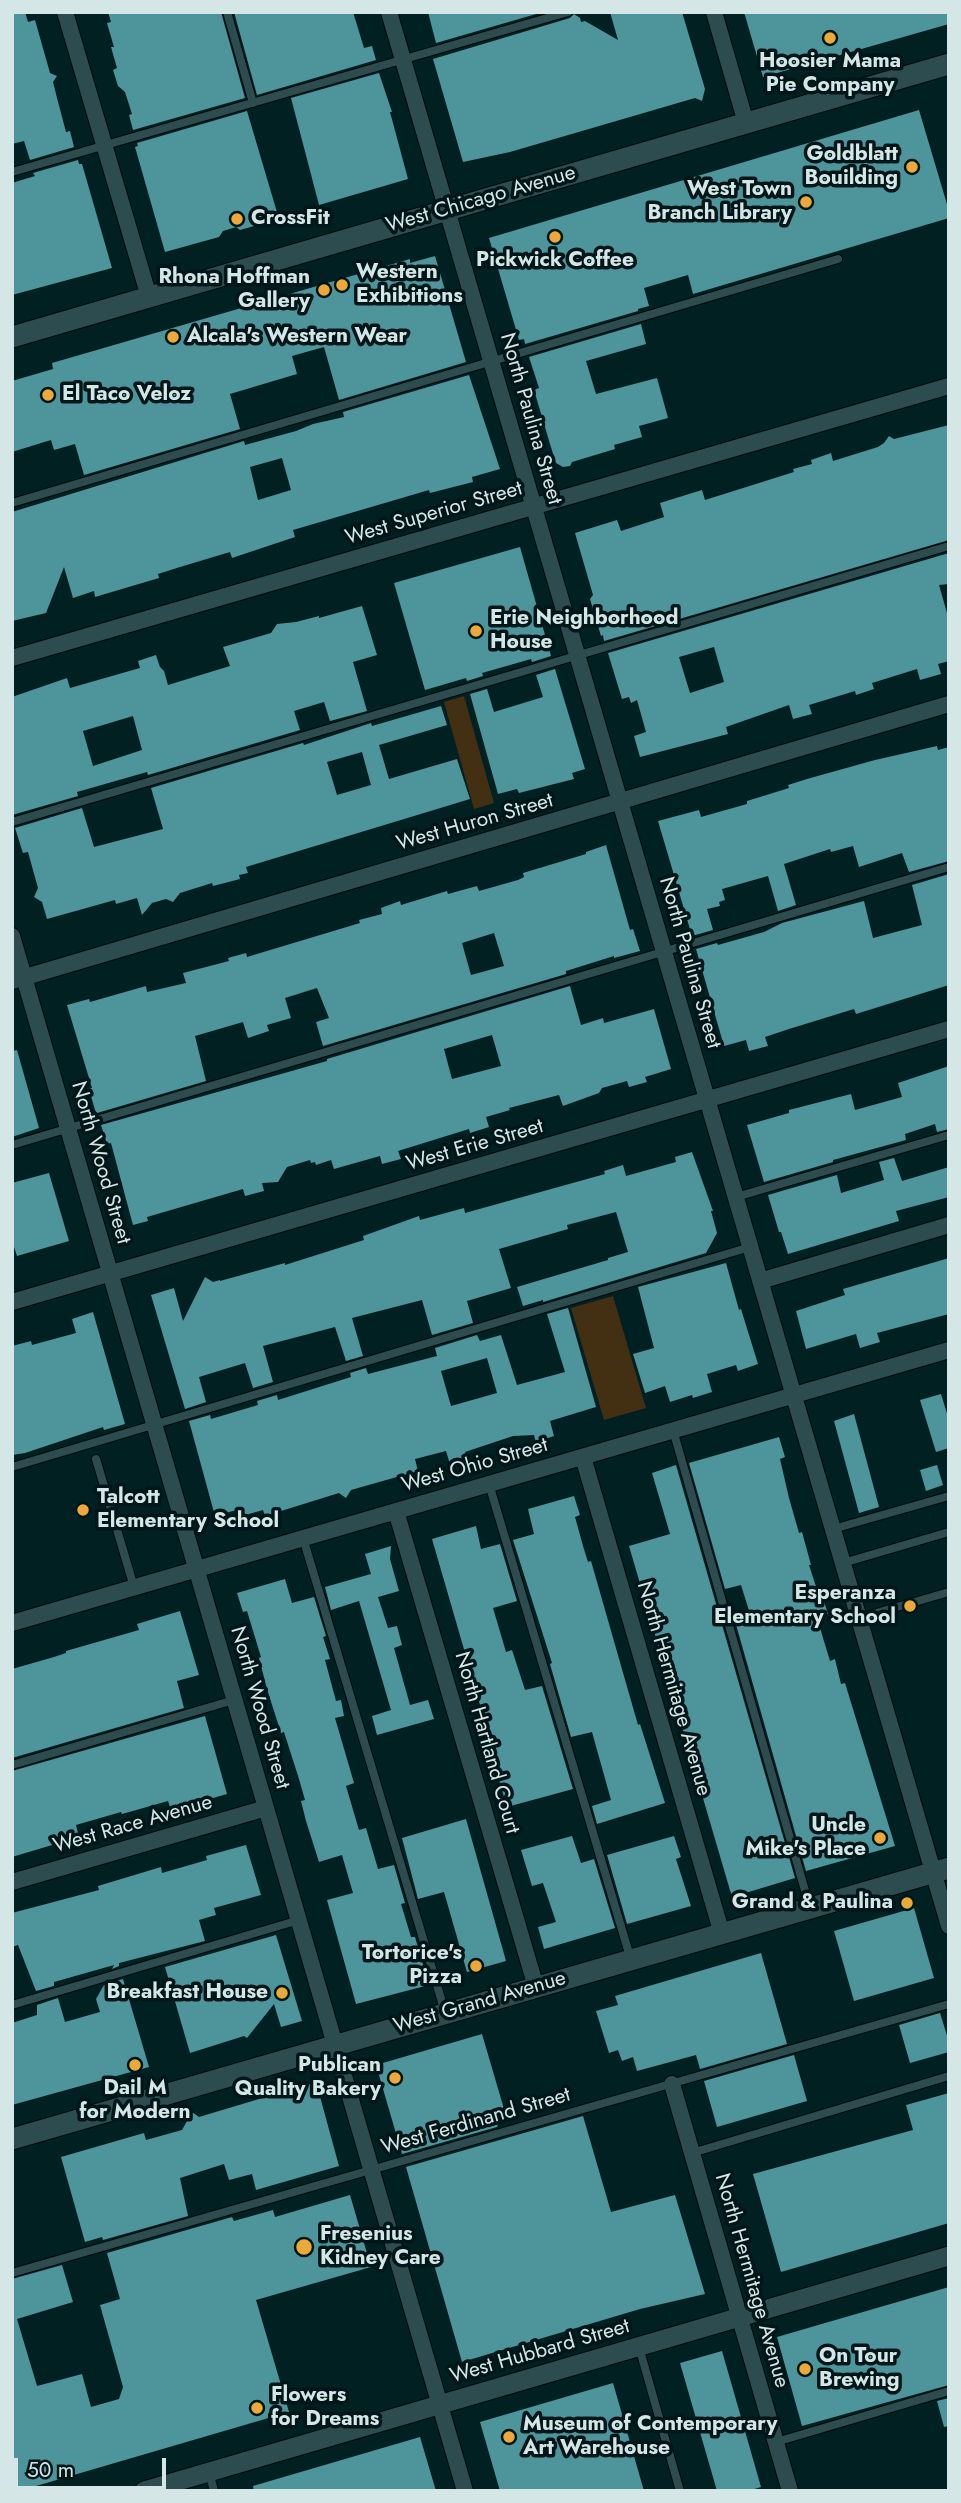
<!DOCTYPE html>
<html>
<head>
<meta charset="utf-8">
<style>
	body { margin:0 }
	#map { position:relative; width:961px; height:2503px; overflow:hidden; background:#002022; font-family:Jost,sans-serif }
	canvas { display:block }
	.frame { position:absolute; inset:0; border:14px solid #d5e6e7; pointer-events:none }
	.scale { position:absolute; left:14px; top:2458px; width:152px; height:32px; box-sizing:border-box; border:4px solid #d5e6e7; border-top:0; padding-left:9px; font-size:21px; line-height:24px; white-space:nowrap; color:#d5e6e7; -webkit-text-stroke:5px #011618; paint-order:stroke }
</style>
</head>
<body>
<div id="map">
<canvas width="961" height="2503"></canvas>
<div class="frame"></div>
<div class="scale">50 m</div>
</div>
<script>
const g = document.querySelector('canvas').getContext('2d');
g.lineJoin = 'round';
function fillPath(path, color) {
  g.fillStyle = color;
  g.fill(path, 'evenodd');
}
function toPath(rows) {
  const path = new Path2D();
  for (const r of rows) {
    path.moveTo(r[0], r[1]);
    for (let i = 2; i < r.length; i += 2) path.lineTo(r[i], r[i + 1]);
  }
  return path;
}
function stroke(path, color, width, dash) {
  g.strokeStyle = color;
  g.lineWidth = width;
  g.lineCap = dash ? 'butt' : 'round';
  g.setLineDash(dash || []);
  g.stroke(path);
}
function drawText(font, color, halo, rows, align = 'center') {
  g.font = font + ' Jost,sans-serif';
  g.lineWidth = 7;
  g.setLineDash([]);
  g.textBaseline = 'middle';
  g.strokeStyle = halo;
  g.fillStyle = color;
  for (const [text, x, y, turn = 0] of rows) {
    g.save();
    g.translate(x, y);
    g.rotate((+turn || 0) * Math.PI / 180);
    g.textAlign = isNaN(turn) ? turn : align;
    if (halo) g.strokeText(text, 0, 0);
    g.fillText(text, 0, 0);
    g.restore();
  }
}
fillPath(toPath([
	[464,696,494,803,474,809,444,702],
	[613,1296,646,1408,604,1420,571,1308]
]), '#432f11');
fillPath(toPath([
	[12,12,25,12,28,22,35,20,50,73,57,76,53,82,57,98,66,132,70,131,74,147,30,160,24,141,12,144],
	[108,12,221,12,245,98,133,130,129,115,132,114,125,92,118,86,113,70,117,68,111,47,114,47,107,23,111,22],
	[234,12,353,12,364,48,372,46,376,60,257,95],
	[428,12,543,12,436,43],
	[610,12,682,12,705,89,702,101,695,98,510,152,463,162,433,59,570,18,574,14,580,18,581,22,585,21,618,40],
	[744,12,949,12,949,24,763,77],
	[379,73,392,112,390,112,408,179,319,205,291,98],
	[919,110,949,211,949,218,693,294,688,275,644,288,649,306,638,309,638,311,525,344,524,339,519,340,489,238],
	[247,111,279,219,240,230,236,227,223,231,219,237,165,252,135,147,138,146,137,143],
	[78,160,79,164,82,164,112,268,12,295,12,183,35,176,33,173],
	[435,256,466,362,339,400,324,347,292,356,297,374,230,394,240,429,84,475,75,444,54,450,51,440,12,452,12,381,53,369,52,363,410,259,410,263],
	[641,324,646,344,586,361,596,394,657,378,668,418,639,426,642,437,614,445,615,449,572,462,570,466,563,467,556,463,550,444,534,390,539,388,529,357],
	[469,375,500,469,472,477,473,482,430,493,429,490,293,530,295,537,232,558,230,552,180,567,158,574,159,578,95,597,94,591,73,598,64,567,46,613,12,621,12,512,244,441,245,445,296,431,313,424,344,417,343,412],
	[282,458,291,490,258,500,250,467],
	[949,425,949,540,604,641,603,635,601,636,590,599,593,595,575,533,617,520,621,531,664,517,660,503,702,490,705,500,794,472,793,469,812,464,811,460,831,453,833,461,878,447,884,443,889,436,894,439],
	[520,547,551,656,532,662,531,659,482,673,483,676,467,681,466,678,425,690,394,583],
	[949,553,949,584,939,585,949,620,949,661,938,664,941,674,920,680,917,669,872,683,874,689,856,695,855,691,809,705,812,714,793,719,789,705,726,727,728,734,640,757,634,736,646,732,637,700,631,703,629,697,622,699,608,653],
	[714,647,724,682,690,693,679,657],
	[362,606,377,655,353,662,367,711,330,721,324,702,294,711,300,730,148,775,147,772,77,792,78,796,12,815,12,697,67,678,70,688,140,668,138,661,156,655,160,667,164,671,168,685,230,666,223,647,271,633,277,624,296,622,319,616,319,618],
	[133,716,142,750,93,766,83,731],
	[555,669,585,769,572,773,574,779,519,793,517,789,498,794,470,694,487,689,494,712,543,697,536,675],
	[441,706,447,725,379,745,389,779,457,759,470,799,246,867,248,873,239,875,240,879,213,886,212,883,180,893,173,902,166,899,152,903,142,915,137,898,116,904,115,900,47,919,42,902,34,897,38,888,28,852,23,853,15,828,82,808,94,847,163,829,151,788,303,743,304,745,371,723,372,726],
	[362,752,371,785,337,795,327,762],
	[937,746,938,750,949,747,949,861,909,872,902,853,859,867,853,846,831,852,830,849,784,864,796,905,778,911,768,876,722,889,725,900,719,902,720,906,707,909,713,930,692,936,658,821,699,810,701,817,747,804,747,801,789,788,788,785,807,779,875,760],
	[606,845,630,930,633,929,640,951,614,958,614,956,566,971,566,974,323,1046,316,1022,329,1018,317,988,285,998,291,1018,267,1025,269,1031,248,1038,243,1022,195,1036,206,1081,97,1113,95,1110,89,1089,92,1088,67,1005,89,999,90,1002,146,986,147,992,186,983,183,973,229,961,228,958,246,953,247,957,360,923,359,920,382,914,381,908,400,901,401,905,447,891,448,894,477,886,479,891,518,880,524,877,523,873,586,854,586,852],
	[494,933,504,966,471,975,462,943],
	[949,874,949,985,856,1014,854,1009,789,1029,765,1037,768,1046,749,1051,746,1040,724,1046,696,949,717,943,718,945,764,932,782,923,864,901,873,938,922,925,912,885],
	[570,986,581,1025,603,1018,604,1023,654,1009,671,1069,645,1077,647,1082,629,1087,627,1081,602,1088,599,1093,563,1106,559,1095,509,1108,510,1110,486,1117,489,1127,470,1133,469,1129,398,1151,401,1159,382,1164,380,1156,334,1169,331,1160,316,1165,315,1162,311,1163,310,1160,287,1167,278,1182,262,1183,264,1191,245,1196,243,1189,147,1217,148,1221,133,1225,111,1143,107,1144,101,1125,327,1061,327,1059],
	[492,1035,501,1066,452,1079,444,1049],
	[17,1050,39,1128,12,1137,12,1051],
	[949,1066,949,1129,937,1132,935,1124,905,1134,906,1140,833,1160,833,1162,764,1182,747,1125,789,1113,789,1110,851,1094,855,1110,902,1097,898,1083],
	[692,1152,713,1211,711,1211,717,1233,706,1253,543,1302,543,1300,523,1306,517,1287,608,1260,608,1258,628,1252,616,1212,567,1225,568,1229,499,1249,511,1288,467,1301,473,1323,432,1335,422,1300,352,1318,363,1356,346,1361,335,1327,263,1346,273,1382,253,1388,245,1363,199,1377,206,1402,185,1409,151,1295,174,1288,183,1321,205,1277,213,1282,220,1280,220,1281,285,1263,285,1265,364,1240,363,1236,419,1216,420,1220,464,1208,465,1213,605,1174,604,1171,623,1165,626,1176,676,1162,675,1157],
	[894,1158,902,1181,949,1167,949,1197,896,1211,899,1221,788,1254,781,1232,779,1232,768,1195,837,1175,841,1193,884,1180,879,1162],
	[49,1173,69,1241,17,1256,12,1241,12,1183],
	[949,1258,949,1314,877,1333,880,1342,860,1348,856,1334,806,1349,796,1311,845,1295,843,1289],
	[726,1263,739,1310,741,1309,758,1364,738,1371,736,1365,707,1374,712,1392,693,1398,692,1395,670,1402,665,1386,645,1393,633,1354,654,1348,638,1287],
	[568,1308,596,1407,550,1421,554,1436,536,1442,534,1435,513,1436,465,1452,467,1459,450,1464,446,1451,415,1459,418,1471,351,1490,346,1498,339,1493,265,1516,263,1510,242,1516,240,1509,215,1516,189,1421,210,1415,211,1419,258,1405,257,1401,277,1395,278,1400,351,1377,350,1373,366,1368,368,1374,437,1356,435,1348,477,1335,480,1341,501,1335,517,1385,565,1372,547,1314],
	[487,1358,497,1393,451,1406,441,1371],
	[93,1312,125,1424,104,1430,103,1427,25,1453,12,1455,12,1346,31,1341,32,1345,76,1333,72,1319],
	[941,1394,949,1420,949,1448,936,1452,920,1400],
	[854,1414,879,1507,859,1513,834,1421],
	[779,1437,785,1457,780,1459,789,1498,799,1533,802,1532,811,1565,809,1565,819,1596,822,1595,828,1614,817,1617,823,1638,830,1661,835,1659,841,1684,845,1683,895,1846,806,1871,735,1621,751,1617,741,1585,725,1589,689,1463],
	[676,1465,795,1878,732,1897,629,1546,670,1534,652,1473],
	[937,1465,943,1485,926,1491,920,1470],
	[574,1496,580,1515,575,1517,583,1546,588,1562,591,1561,638,1725,640,1724,665,1803,597,1824,592,1806,611,1800,592,1732,571,1737,550,1664,552,1663,513,1540,534,1534,528,1509],
	[476,1526,481,1549,500,1544,517,1601,493,1608,506,1652,512,1650,525,1690,542,1686,573,1789,507,1807,489,1746,492,1745,487,1725,466,1664,468,1663,432,1539],
	[391,1546,390,1559,399,1591,378,1597,388,1628,397,1626,402,1645,394,1648,410,1705,428,1700,434,1719,377,1735,372,1716,391,1710,359,1601,331,1610,325,1587,371,1574,365,1554],
	[285,1579,292,1603,314,1597,326,1636,323,1637,330,1659,325,1660,336,1701,341,1700,344,1716,335,1718,354,1783,346,1786,359,1830,366,1828,378,1869,394,1865,405,1903,401,1904,411,1937,415,1937,429,1985,356,2004,327,1900,353,1893,342,1855,319,1862,306,1821,301,1801,305,1800,299,1779,284,1732,281,1733,267,1689,259,1658,261,1657,247,1611,243,1612,237,1593],
	[180,1611,199,1675,177,1681,184,1708,12,1758,12,1669,54,1657,66,1653,66,1651,139,1630,137,1624],
	[205,1716,227,1794,171,1810,168,1801,122,1814,121,1812,76,1825,79,1837,12,1857,12,1771],
	[466,1819,506,1961,467,1972,444,1892,418,1899,402,1838],
	[572,1836,581,1863,594,1859,615,1928,544,1949,538,1927,556,1922,543,1883,532,1886,521,1850],
	[674,1836,681,1857,676,1859,691,1906,627,1924,607,1855],
	[246,1845,261,1895,214,1908,216,1915,199,1920,205,1941,119,1963,119,1966,112,1969,114,1965,54,1982,54,1986,36,1991,18,1945,12,1947,12,1913,99,1890,98,1886,161,1867,162,1873,207,1860,206,1856],
	[914,1908,934,1978,854,2001,834,1931],
	[276,1935,302,2021,281,2027,274,2004,247,2038,244,2036,190,2053,165,1967],
	[761,1953,787,2044,700,2069,696,2055,637,2071,633,2057,622,2061,618,2050,609,2053,596,2011,618,2005,615,1996],
	[123,1979,149,2067,12,2105,12,2023,37,2015,37,2005,58,1998,65,2022,100,2012,96,1999,104,1985],
	[940,2013,949,2042,949,2052,910,2063,899,2025],
	[482,2034,504,2109,497,2127,402,2154,376,2065],
	[794,2055,807,2101,717,2127,704,2081],
	[316,2082,339,2166,256,2190,252,2174,229,2180,224,2164,180,2178,188,2216,103,2240,102,2237,85,2242,61,2157,144,2133,146,2140,182,2130,192,2112,199,2117],
	[949,2093,949,2223,781,2272,753,2174,913,2130,906,2105],
	[583,2116,611,2212,675,2195,705,2294,640,2309,462,2362,406,2167],
	[350,2195,371,2267,256,2300,289,2412,19,2491,12,2491,12,2279,62,2265,73,2302,17,2319,37,2386,82,2374,91,2407,119,2399,123,2387,100,2305,120,2299,107,2253,232,2217,234,2221,273,2210,275,2217],
	[949,2287,949,2385,802,2426,777,2337],
	[722,2351,761,2487,748,2491,717,2491,680,2363],
	[613,2383,644,2491,500,2491,480,2422],
	[949,2398,949,2426,944,2427,937,2401],
	[420,2437,436,2491,254,2491,253,2486]
]), '#4e959b');
const service = toPath([
	[227,12,253,103],
	[12,172,568,12],
	[12,503,838,259],
	[12,822,949,546],
	[12,1145,949,867],
	[736,1197,949,1135],
	[673,1430,810,1908],
	[96,1459,134,1587],
	[12,1467,750,1247],
	[489,1484,631,1960],
	[833,1529,949,1496],
	[303,1538,445,2012],
	[843,1563,949,1532],
	[859,1618,949,1592],
	[12,1765,234,1700],
	[12,2005,299,1920],
	[692,2153,949,2076],
	[12,2273,949,2004],
	[639,2347,680,2491],
	[776,2442,949,2391],
	[209,2472,214,2491]
]);
const minor = toPath([
	[65,12,149,297],
	[389,12,949,1926],
	[714,12,746,123],
	[12,658,949,386],
	[12,936,465,2491],
	[12,981,949,704],
	[760,1281,949,1225],
	[12,1302,949,1029],
	[583,1457,722,1934],
	[396,1511,536,1987],
	[12,1623,949,1350],
	[12,1882,266,1808],
	[672,2084,790,2491]
]);
const tertiary = toPath([
	[144,2491,949,2256]
]);
const secondary = toPath([
	[12,337,949,64],
	[12,2139,949,1868]
]);
stroke(service, '#00090a', 10);
stroke(minor, '#00090a', 18);
stroke(tertiary, '#00090a', 21);
stroke(secondary, '#00090a', 23);
stroke(service, '#2d4c4f', 8);
stroke(minor, '#2d4c4f', 16);
stroke(tertiary, '#2d4c4f', 19);
stroke(secondary, '#2d4c4f', 21);
for (const [x, y, r, color] of [
	[830,38,7,"#eca93a"],
	[912,167,7,"#eca93a"],
	[806,202,7,"#eca93a"],
	[237,219,7,"#eca93a"],
	[555,237,7,"#eca93a"],
	[342,285,7,"#eca93a"],
	[324,290,7,"#eca93a"],
	[173,337,7,"#eca93a"],
	[48,395,7,"#eca93a"],
	[476,631,7,"#eca93a"],
	[83,1510,7,"#eca93a"],
	[910,1606,7,"#eca93a"],
	[880,1838,7,"#eca93a"],
	[907,1903,7,"#eca93a"],
	[476,1966,7,"#eca93a"],
	[282,1993,7,"#eca93a"],
	[135,2065,7,"#eca93a"],
	[395,2078,7,"#eca93a"],
	[304,2247,9,"#eca93a"],
	[805,2369,7,"#eca93a"],
	[257,2408,7,"#eca93a"],
	[509,2437,7,"#eca93a"]
]) {
  const dot = new Path2D();
  dot.arc(x, y, r, 0, 2 * Math.PI);
  g.fillStyle = color;
  g.fill(dot);
  stroke(dot, '#011618', 2.5);
}
drawText('bold 21px', '#d5e6e7', '#011618', [
	["Hoosier Mama",830,62,"center"],
	["Pie Company",830,86,"center"],
	["Goldblatt",898,155,"right"],
	["Bouilding",898,179,"right"],
	["West Town",792,190,"right"],
	["Branch Library",792,214,"right"],
	["CrossFit",251,219],
	["Pickwick Coffee",555,261,"center"],
	["Western",356,273],
	["Exhibitions",356,297],
	["Rhona Hoffman",310,278,"right"],
	["Gallery",310,302,"right"],
	["Alcala's Western Wear",187,337],
	["El Taco Veloz",62,395],
	["Erie Neighborhood",490,619],
	["House",490,643],
	["Talcott",97,1498],
	["Elementary School",97,1522],
	["Esperanza",896,1594,"right"],
	["Elementary School",896,1618,"right"],
	["Uncle",866,1826,"right"],
	["Mike's Place",866,1850,"right"],
	["Grand & Paulina",893,1903,"right"],
	["Tortorice's",462,1954,"right"],
	["Pizza",462,1978,"right"],
	["Breakfast House",268,1993,"right"],
	["Publican",381,2066,"right"],
	["Quality Bakery",381,2090,"right"],
	["Dail M",135,2089,"center"],
	["for Modern",135,2113,"center"],
	["Fresenius",320,2235],
	["Kidney Care",320,2259],
	["On Tour",819,2357],
	["Brewing",819,2381],
	["Flowers",271,2396],
	["for Dreams",271,2420],
	["Museum of Contemporary",523,2425],
	["Art Warehouse",523,2449]
], 'left');
drawText('21px', '#d5e6e7', '#011618', [
	["West Chicago Avenue",481,200,-16],
	["North Paulina Street",530,419,74],
	["West Superior Street",434,514,-16],
	["West Huron Street",475,823,-16],
	["North Paulina Street",689,963,74],
	["West Erie Street",475,1146,-16],
	["North Wood Street",100,1163,74],
	["West Ohio Street",475,1466,-16],
	["North Hermitage Avenue",673,1689,74],
	["North Wood Street",259,1708,74],
	["North Hartland Court",486,1743,74],
	["West Race Avenue",133,1825,-16],
	["West Grand Avenue",480,2003,-16],
	["West Ferdinand Street",476,2122,-16],
	["North Hermitage Avenue",751,2281,74],
	["West Hubbard Street",540,2352,-16]
]);
</script>
</body>
</html>
